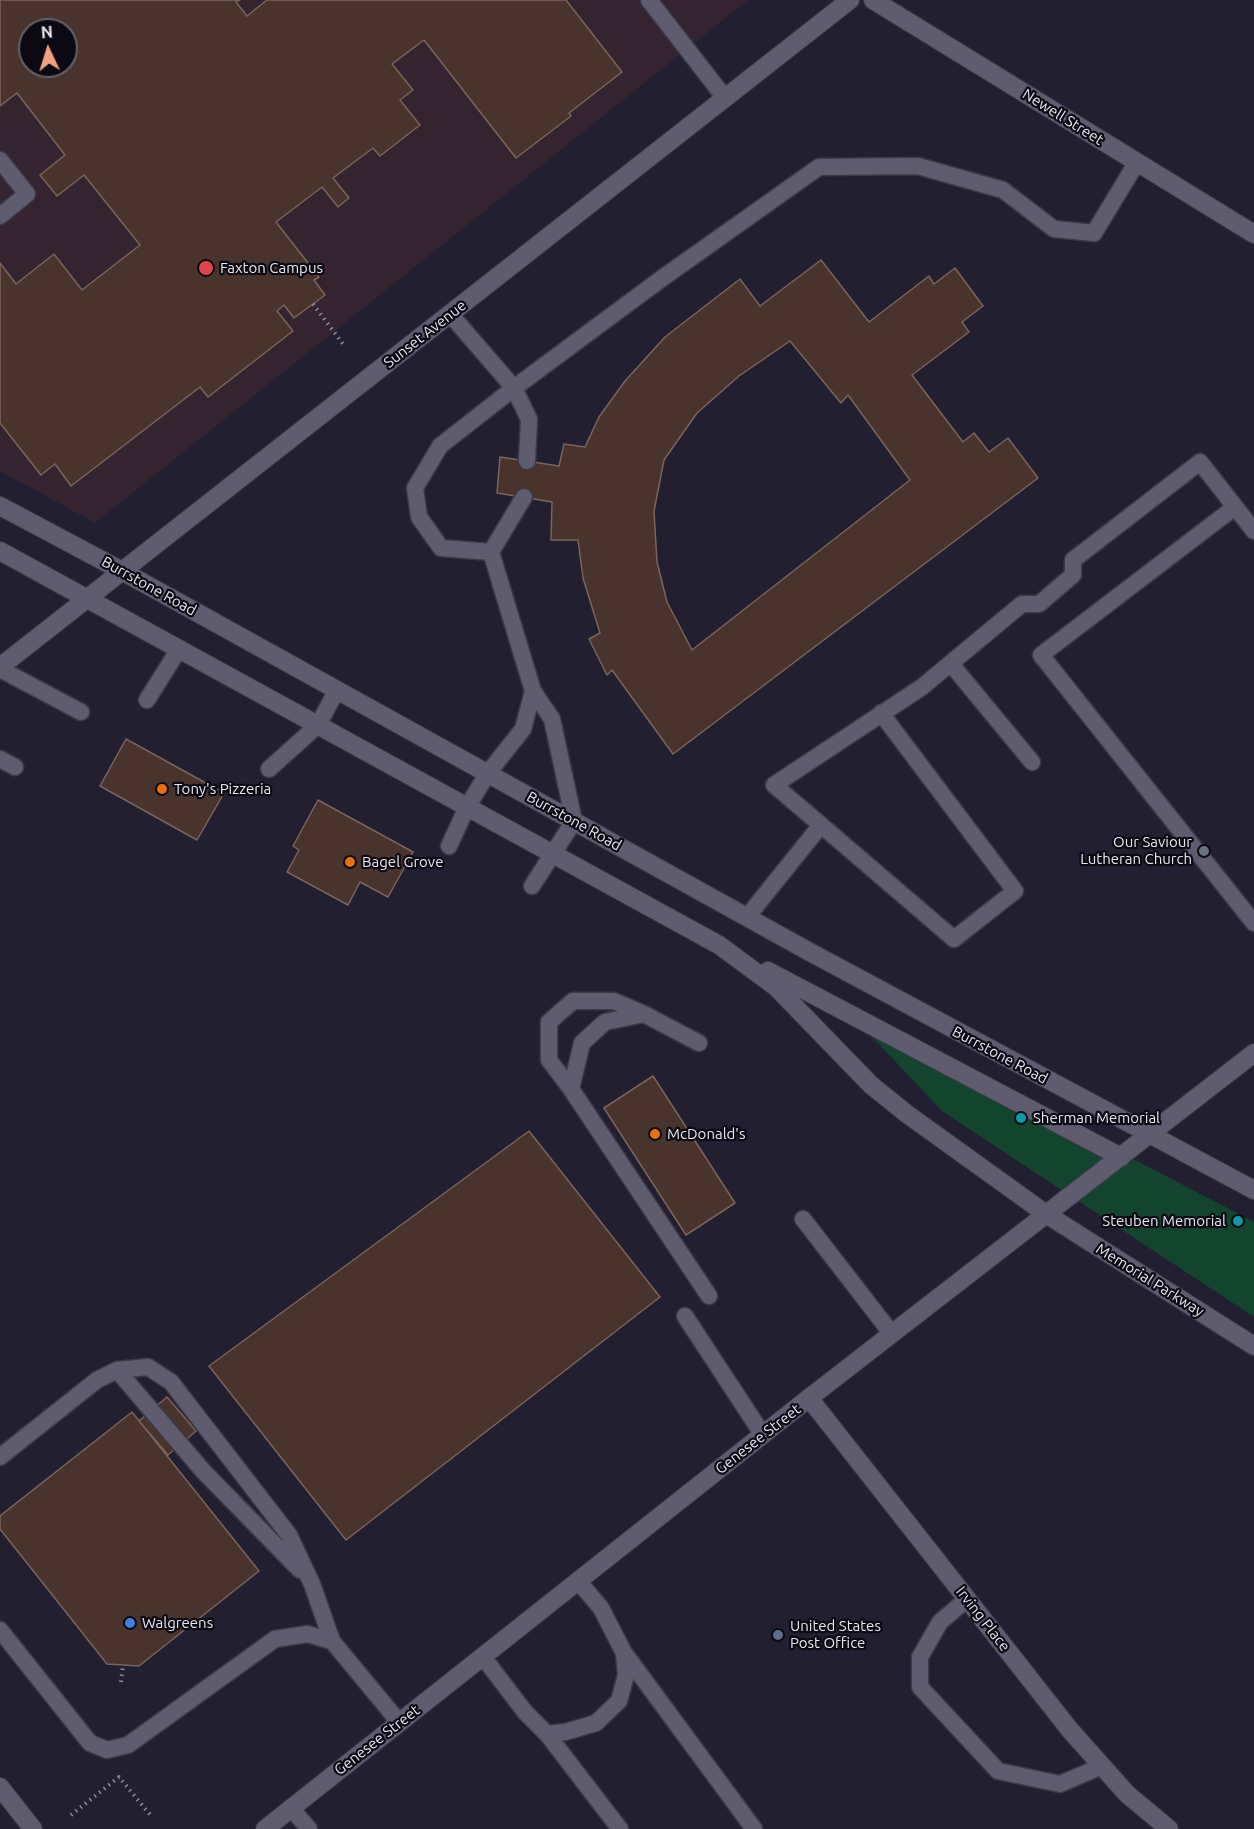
<!DOCTYPE html>
<html>
<head>
<meta charset="utf-8">
<style>
	body { margin:0 }
	#map { position:relative; width:1254px; height:1829px; overflow:hidden; background:#221f30; font-family:Ubuntu,sans-serif }
	canvas { display:block }
	.north { position:absolute; left:18px; top:18px; width:60px; height:60px; box-sizing:border-box; background:#0b0a12; border:2px solid #63626b; border-radius:50%; rotate:356deg; font-size:16px; font-weight:700; line-height:24px; text-align:center; color:#e7e6f1 }
	.north::after { content:''; display:block; margin:auto; width:21px; height:27px; background:#f2a080; clip-path:polygon(50% 0,100% 100%,50% 72%,0 100%) }
</style>
</head>
<body>
<div id="map">
<canvas width="1254" height="1829"></canvas>
<div class="north">N</div>
</div>
<script>
const g = document.querySelector('canvas').getContext('2d');
g.lineJoin = 'round';
function fillPath(path, color) {
  g.fillStyle = color;
  g.fill(path, 'evenodd');
}
function toPath(rows) {
  const path = new Path2D();
  for (const r of rows) {
    path.moveTo(r[0], r[1]);
    for (let i = 2; i < r.length; i += 2) path.lineTo(r[i], r[i + 1]);
  }
  return path;
}
function stroke(path, color, width, dash) {
  g.strokeStyle = color;
  g.lineWidth = width;
  g.lineCap = dash ? 'butt' : 'round';
  g.setLineDash(dash || []);
  g.stroke(path);
}
function drawText(font, color, halo, rows, align = 'center') {
  g.font = font + ' Ubuntu,sans-serif';
  g.lineWidth = 4.5;
  g.setLineDash([]);
  g.textBaseline = 'middle';
  g.strokeStyle = halo;
  g.fillStyle = color;
  for (const [text, x, y, turn = 0] of rows) {
    g.save();
    g.translate(x, y);
    g.rotate((+turn || 0) * Math.PI / 180);
    g.textAlign = isNaN(turn) ? turn : align;
    if (halo) g.strokeText(text, 0, 0);
    g.fillText(text, 0, 0);
    g.restore();
  }
}
fillPath(toPath([
	[0,0,748,0,95,523,0,471],
	[30,30,66,30,66,66,30,66]
]), '#33242f');
fillPath(toPath([
	[846,1009,1254,1222,1254,1317,942,1111]
]), '#13452e');
const building = toPath([
	[0,0,240,0,236,2,247,16,267,0,566,0,622,72,569,113,571,116,516,158,424,40,392,64,413,90,400,100,420,125,380,156,373,148,333,178,349,198,338,207,322,187,276,222,319,277,314,280,325,295,294,318,284,305,277,311,293,331,208,397,200,387,71,486,55,464,41,475,0,423,0,263,16,284,54,254,82,290,140,245,84,175,57,196,40,175,65,155,17,93,0,106,0,0],
	[30,30,66,30,66,66,30,66,30,30],
	[821,260,869,322,929,276,934,284,955,268,983,306,962,322,969,332,912,375,963,442,974,433,989,452,1008,438,1038,478,673,754,612,670,607,675,589,639,600,633,583,578,578,540,551,540,552,502,497,493,500,457,559,466,564,444,585,447,599,417,625,381,665,337,740,279,760,306,821,260],
	[790,341,841,403,848,395,910,480,692,650,667,602,657,562,654,511,664,460,697,413,739,376,790,341],
	[126,739,224,793,197,840,100,786,126,739],
	[318,800,413,852,388,897,360,882,348,905,287,872,299,850,293,846,318,800],
	[653,1076,735,1203,686,1235,604,1108,653,1076],
	[529,1131,660,1297,346,1540,209,1366,529,1131],
	[167,1397,196,1431,168,1455,139,1421,167,1397],
	[132,1412,259,1571,139,1666,107,1664,0,1529,0,1516,132,1412]
]);
fillPath(building, '#48342d');
stroke(building, '#7a645b', 1.5);
const service = toPath([
	[649,0,725,98],
	[0,160,27,194,0,216],
	[450,314,514,388,529,419,527,461],
	[524,497,491,552,533,691,552,719,574,821,532,886],
	[1235,507,1041,655,1254,923],
	[491,552,441,548,419,517,415,488,440,446,514,388,661,279,819,167,918,166,1003,190,1054,229,1094,233,1137,162],
	[951,664,1032,762],
	[0,669,81,712],
	[147,700,179,649],
	[0,759,15,767],
	[269,769,318,725,337,690],
	[821,825,954,939,1015,891,881,713],
	[449,846,467,807,488,773,523,729,533,691],
	[747,917,821,825,774,785,922,687,1022,604,1039,604,1073,575,1073,560,1200,462,1254,531],
	[699,1043,644,1014,605,1022,582,1043,571,1089,709,1296],
	[571,1089,549,1060,549,1022,573,1001,614,1001,644,1014],
	[803,1219,892,1334],
	[685,1316,763,1435],
	[117,1370,204,1472,300,1570],
	[0,1457,97,1380,117,1370,148,1367,171,1382,289,1535,312,1584,332,1641],
	[967,1599,940,1622,920,1657,920,1687,998,1771,1060,1784,1102,1766],
	[0,1630,90,1743,107,1750,128,1745,275,1639,307,1634,332,1641,399,1722],
	[625,1654,754,1829],
	[483,1657,525,1712,547,1734,565,1732,596,1723,619,1701,626,1675,624,1653,601,1608,578,1581],
	[547,1734,620,1829],
	[291,1808,309,1829]
]);
const minor = toPath([
	[873,0,1254,234],
	[0,667,850,0],
	[809,1398,1070,1730,1127,1794,1169,1829],
	[0,1787,33,1829]
]);
const tertiary = toPath([
	[0,506,122,571,808,951,1254,1190],
	[0,551,719,945,776,987,871,1085,907,1114,1046,1214,1254,1346],
	[768,971,1121,1157]
]);
const secondary = toPath([
	[265,1829,809,1398,1254,1053]
]);
stroke(service, '#3c3a47', 19);
stroke(minor, '#3c3a47', 20);
stroke(tertiary, '#3c3a47', 20);
stroke(secondary, '#3c3a47', 20);
stroke(toPath([
	[313,304,343,344],
	[121,1682,123,1665],
	[71,1815,119,1777,152,1817]
]), '#8d8b99', 4, [1.5, 4.5]);
stroke(service, '#5f5c6f', 16);
stroke(minor, '#5f5c6f', 18);
stroke(tertiary, '#5f5c6f', 18);
stroke(secondary, '#5f5c6f', 18);
for (const [x, y, r, color] of [
	[206,268,8,"#e0444e"],
	[162,789,6,"#e8710a"],
	[1204,851,6,"#6b7280"],
	[350,862,6,"#e8710a"],
	[1021,1118,6,"#0f9aa8"],
	[655,1134,6,"#e8710a"],
	[1238,1221,6,"#0f9aa8"],
	[130,1623,6,"#3f7fe0"],
	[778,1635,6,"#5c6f8a"]
]) {
  const dot = new Path2D();
  dot.arc(x, y, r, 0, 2 * Math.PI);
  g.fillStyle = color;
  g.fill(dot);
  stroke(dot, '#0b0a12', 2);
}
drawText('15px', '#e7e6f1', '#0b0a12', [
	["Newell Street",1063,117,32],
	["Sunset Avenue",425,334,-38],
	["Burrstone Road",149,586,29],
	["Burrstone Road",574,821,29],
	["Burrstone Road",1000,1055,28],
	["Memorial Parkway",1150,1280,32],
	["Genesee Street",758,1439,-38],
	["Irving Place",983,1619,52],
	["Genesee Street",377,1740,-38]
]);
drawText('15px', '#e7e6f1', '#0b0a12', [
	["Faxton Campus",220,268],
	["Tony's Pizzeria",174,789],
	["Our Saviour",1192,842,"right"],
	["Lutheran Church",1192,859,"right"],
	["Bagel Grove",362,862],
	["Sherman Memorial",1033,1118],
	["McDonald's",667,1134],
	["Steuben Memorial",1226,1221,"right"],
	["Walgreens",142,1623],
	["United States",790,1626],
	["Post Office",790,1643]
], 'left');
</script>
</body>
</html>
